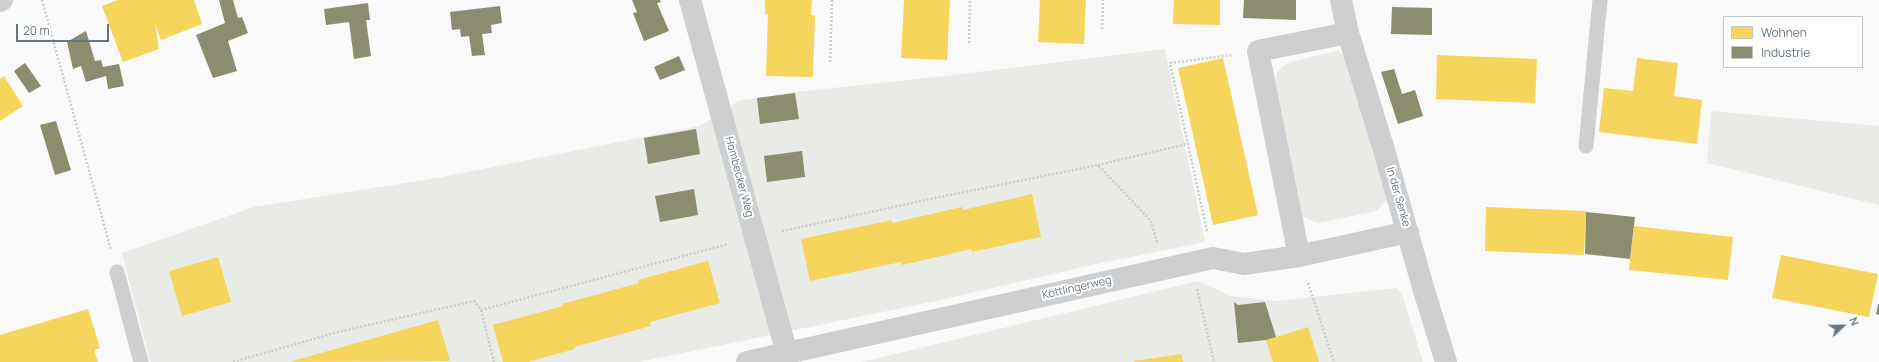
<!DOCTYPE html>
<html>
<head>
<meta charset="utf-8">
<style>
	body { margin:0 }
	#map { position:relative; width:1879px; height:362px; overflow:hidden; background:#f9f9f9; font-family:Manrope,sans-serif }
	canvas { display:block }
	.legend { position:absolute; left:1723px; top:16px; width:140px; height:52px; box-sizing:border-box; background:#fff; border:1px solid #c1c8cd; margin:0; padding:5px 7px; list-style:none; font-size:12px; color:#657683 }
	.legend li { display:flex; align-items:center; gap:8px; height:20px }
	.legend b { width:20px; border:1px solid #c1c8cd }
	.north { position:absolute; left:1823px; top:306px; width:40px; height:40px; -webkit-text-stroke:3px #fff; paint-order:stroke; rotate:68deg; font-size:11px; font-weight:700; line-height:16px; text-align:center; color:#657683 }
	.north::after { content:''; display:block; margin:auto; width:14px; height:18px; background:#657683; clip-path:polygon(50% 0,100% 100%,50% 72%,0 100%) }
	.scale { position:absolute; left:16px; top:24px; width:93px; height:18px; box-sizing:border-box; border:2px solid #657683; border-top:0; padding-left:5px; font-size:12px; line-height:14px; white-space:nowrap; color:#657683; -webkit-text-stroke:3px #fff; paint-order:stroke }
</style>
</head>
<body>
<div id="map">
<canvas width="1879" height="362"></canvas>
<ul class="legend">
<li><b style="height:11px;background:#f6d55c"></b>Wohnen</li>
<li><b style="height:11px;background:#8c8c6e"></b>Industrie</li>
</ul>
<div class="north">N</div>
<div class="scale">20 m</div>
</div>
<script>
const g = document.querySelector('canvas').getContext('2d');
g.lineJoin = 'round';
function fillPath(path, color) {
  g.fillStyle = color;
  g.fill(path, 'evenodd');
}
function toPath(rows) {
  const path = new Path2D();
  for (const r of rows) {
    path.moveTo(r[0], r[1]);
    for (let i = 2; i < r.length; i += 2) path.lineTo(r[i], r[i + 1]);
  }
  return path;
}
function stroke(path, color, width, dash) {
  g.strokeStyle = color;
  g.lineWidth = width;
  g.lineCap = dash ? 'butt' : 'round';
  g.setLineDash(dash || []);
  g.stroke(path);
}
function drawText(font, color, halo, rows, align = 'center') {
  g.font = font + ' Manrope,sans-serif';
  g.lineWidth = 4;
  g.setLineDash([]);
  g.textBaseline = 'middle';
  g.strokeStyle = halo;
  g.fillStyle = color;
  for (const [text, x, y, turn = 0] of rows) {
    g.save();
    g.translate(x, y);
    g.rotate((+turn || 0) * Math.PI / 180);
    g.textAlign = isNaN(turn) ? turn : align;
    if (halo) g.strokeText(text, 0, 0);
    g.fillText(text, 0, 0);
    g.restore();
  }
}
fillPath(toPath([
	[1165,49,1205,242,1096,264,941,300,639,362,150,362,122,253,254,207,437,178,700,126,738,101,796,92,945,76],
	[1337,51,1350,59,1387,200,1377,211,1318,223,1301,216,1273,89,1278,70,1290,62],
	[1711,111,1879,126,1879,205,1707,163],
	[1198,281,1231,296,1277,301,1396,288,1402,294,1423,362,862,362]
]), '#e8ebe6');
fillPath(toPath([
	[118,0,194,0,202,24,161,40,155,24,159,49,123,62,102,6],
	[765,0,812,0,811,15,815,16,813,77,766,76,768,14,765,14],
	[904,0,950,0,947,60,901,58],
	[1040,0,1086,0,1084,44,1038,42],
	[1174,0,1220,0,1220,25,1173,24],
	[1437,55,1537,59,1535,103,1436,99],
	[1223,58,1258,215,1213,225,1178,68],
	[1637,58,1678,63,1674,96,1702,100,1697,144,1599,132,1604,88,1633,91],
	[4,76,23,106,0,121,0,79],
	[1032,194,1041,237,972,252,971,249,902,265,901,262,810,281,801,239,892,220,892,223,962,207,963,210],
	[1486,207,1586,211,1584,255,1485,251],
	[1634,226,1733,237,1728,280,1629,270],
	[1781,255,1878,274,1869,317,1772,298],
	[218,257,231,302,182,316,169,271],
	[708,261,720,303,650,322,651,326,574,347,575,349,527,362,503,362,493,325,563,306,562,304,639,283,638,280],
	[88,309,100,348,94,350,98,362,0,362,0,335],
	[438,320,450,361,289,362],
	[1308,327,1319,362,1273,362,1266,340],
	[1181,354,1183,362,1134,362,1134,361]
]), '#f6d55c');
fillPath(toPath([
	[219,0,233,0,238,18,242,17,248,33,228,41,237,71,213,78,196,35,225,23],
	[632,0,660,0,661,2,657,3,669,31,644,41,633,13,637,12],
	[1244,0,1296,0,1296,20,1243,18],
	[368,3,370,20,366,20,371,56,354,59,349,22,326,25,324,9],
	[500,6,502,23,491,25,492,33,482,34,485,55,472,56,469,36,461,37,460,29,452,30,450,12],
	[1392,7,1432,8,1432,35,1391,34],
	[86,31,95,61,101,60,103,67,119,64,124,86,108,89,106,76,86,82,81,66,73,69,67,42],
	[679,56,685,70,660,80,654,67],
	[25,63,41,86,29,93,14,71],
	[1394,69,1402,94,1415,90,1423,116,1398,124,1381,72],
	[795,93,799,119,760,124,757,98],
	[56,121,71,170,55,175,40,125],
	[696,129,700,154,648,164,644,138],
	[802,151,805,177,767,182,764,156],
	[694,189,698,215,660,222,655,196],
	[1586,212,1635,217,1630,259,1585,254],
	[1234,302,1238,305,1265,302,1276,337,1266,340,1238,343],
	[1878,304,1879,304,1879,315,1876,314]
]), '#8c8c6e');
stroke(toPath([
	[42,0,111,250],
	[1102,29,1103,0],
	[969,43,970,0],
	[830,62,832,0],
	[1098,165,1187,144],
	[782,231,940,197,1098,165,1151,221,1157,243],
	[1207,231,1170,63,1232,55],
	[1308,283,1334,362],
	[1197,289,1214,362],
	[481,310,494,362],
	[233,362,338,332,474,301,481,310,728,244]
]), '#cbcccd', 2.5, [2, 2]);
stroke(toPath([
	[1586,146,1600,0],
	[117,272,141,362]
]), '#cecfd0', 15);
stroke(toPath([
	[690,0,787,354],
	[1341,0,1348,33,1384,150,1423,287,1446,362],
	[0,1,2,0],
	[1299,256,1258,51,1348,33],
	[747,362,1213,258,1244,264,1299,256,1408,232]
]), '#cecfd0', 22);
drawText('11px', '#657683', '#fff', [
	["Hombecker Weg",739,177,75],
	["In der Senke",1398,197,74],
	["Köttlingerweg",1077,288,-13]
]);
</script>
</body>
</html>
